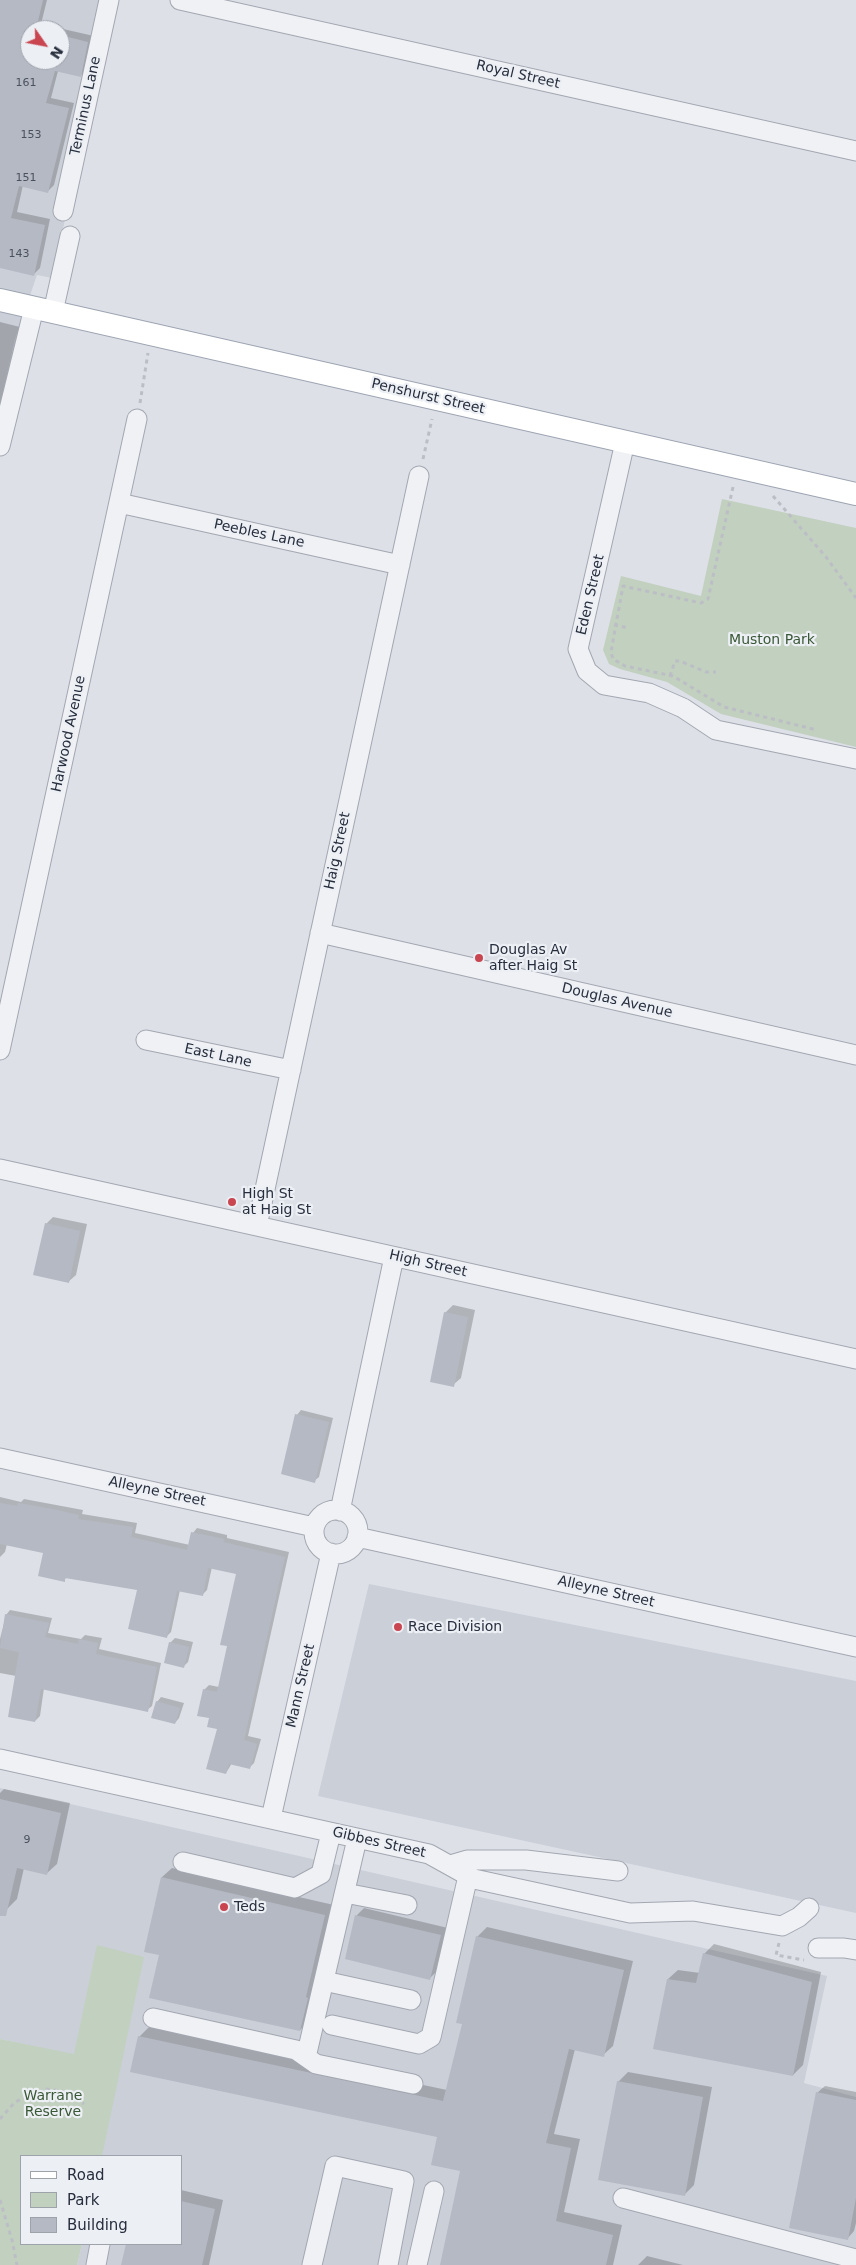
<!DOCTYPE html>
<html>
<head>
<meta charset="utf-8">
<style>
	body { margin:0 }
	#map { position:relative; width:856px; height:2265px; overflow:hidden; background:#dde0e7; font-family:"DejaVu Sans",sans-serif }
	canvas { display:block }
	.legend { position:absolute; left:20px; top:2155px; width:162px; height:90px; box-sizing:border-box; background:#eceff4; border:1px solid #9da2ab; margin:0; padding:6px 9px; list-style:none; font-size:15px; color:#272e3d }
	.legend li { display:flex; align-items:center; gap:10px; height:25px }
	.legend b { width:25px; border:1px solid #9da2ab }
	.north { position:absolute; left:20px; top:20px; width:50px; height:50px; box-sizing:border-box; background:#eceff4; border:1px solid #9da2ab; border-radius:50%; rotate:123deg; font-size:14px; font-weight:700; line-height:20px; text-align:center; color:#272e3d }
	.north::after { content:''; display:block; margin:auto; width:18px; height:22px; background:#c94550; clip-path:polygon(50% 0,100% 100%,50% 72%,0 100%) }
</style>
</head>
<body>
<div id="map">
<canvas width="856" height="2265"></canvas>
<ul class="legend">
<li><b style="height:6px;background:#fff"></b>Road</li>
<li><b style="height:14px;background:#c2d0bf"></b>Park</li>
<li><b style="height:14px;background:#b5b9c3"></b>Building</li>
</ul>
<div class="north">N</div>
</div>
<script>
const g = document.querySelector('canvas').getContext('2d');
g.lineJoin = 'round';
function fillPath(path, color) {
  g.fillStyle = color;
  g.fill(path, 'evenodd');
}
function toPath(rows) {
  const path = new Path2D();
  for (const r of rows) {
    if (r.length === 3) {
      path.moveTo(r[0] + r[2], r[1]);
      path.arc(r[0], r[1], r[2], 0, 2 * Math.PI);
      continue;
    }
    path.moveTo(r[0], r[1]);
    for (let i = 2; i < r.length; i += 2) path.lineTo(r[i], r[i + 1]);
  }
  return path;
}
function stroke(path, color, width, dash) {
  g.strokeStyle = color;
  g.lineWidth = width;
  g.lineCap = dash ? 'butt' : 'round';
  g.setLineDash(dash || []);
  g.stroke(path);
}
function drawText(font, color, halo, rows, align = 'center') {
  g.font = font + ' "DejaVu Sans",sans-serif';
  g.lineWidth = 4.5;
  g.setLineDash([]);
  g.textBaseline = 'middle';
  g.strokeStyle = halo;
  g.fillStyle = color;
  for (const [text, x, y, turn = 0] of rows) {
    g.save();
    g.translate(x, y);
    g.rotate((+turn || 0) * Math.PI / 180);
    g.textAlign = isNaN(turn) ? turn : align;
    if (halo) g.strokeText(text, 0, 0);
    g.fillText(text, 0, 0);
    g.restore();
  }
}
fillPath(toPath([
	[0,0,114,0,52,278,37,275,15,339,0,405],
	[30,30,60,30,60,60,30,60],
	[369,1584,856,1681,856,1913,318,1796],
	[0,1788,827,1976,804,2083,856,2097,856,2265,77,2265,82,2244,181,2244,181,2156,102,2156,74,2055,0,2039]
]), '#cbcfd8');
fillPath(toPath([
	[722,499,856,528,856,747,721,714,667,682,620,669,609,664,603,650,621,576,701,596],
	[97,1945,144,1957,102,2156,21,2156,21,2244,82,2244,77,2265,0,2265,0,2039,74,2054]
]), '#c2d0bf');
fillPath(toPath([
	[0,0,47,0,41,24,94,36,86,70,80,76,58,71,51,98,74,103,54,185,48,191,23,185,17,212,50,219,40,268,34,274,0,267],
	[30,30,60,30,60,60,30,60],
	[0,322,20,327,0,407],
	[53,1217,87,1224,76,1275,68,1282,46,1224],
	[453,1305,475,1310,461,1378,453,1385,445,1313],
	[301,1410,333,1418,319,1477,314,1481,297,1415],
	[0,1497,21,1502,24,1499,83,1510,82,1514,137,1523,135,1533,190,1545,193,1533,197,1528,227,1535,227,1538,289,1552,248,1736,261,1739,254,1763,249,1768,232,1763,226,1773,219,1728,211,1717,204,1690,209,1685,219,1687,228,1646,238,1573,212,1567,207,1590,202,1595,180,1590,171,1632,167,1636,138,1588,67,1577,64,1580,44,1552,7,1544,5,1552,0,1557],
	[10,1610,52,1618,48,1633,81,1639,85,1635,102,1638,99,1649,161,1663,152,1706,147,1710,44,1688,40,1716,35,1721,16,1676,0,1673,0,1639,6,1615],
	[175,1638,193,1642,188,1662,184,1666,170,1643],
	[161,1697,184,1703,179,1718,175,1723,157,1702],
	[4,1789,70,1803,57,1864,47,1873,24,1868,17,1899,7,1909,0,1907,0,1793],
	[172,1868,334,1905,310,2020,300,2030,161,1955,162,1877],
	[364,1908,448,1928,437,1971,430,1978,346,1958,357,1915],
	[487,1927,633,1961,613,2046,603,2055,575,2049,554,2134,580,2139,564,2212,622,2225,613,2265,441,2265,461,2170,438,2136,139,2037,149,2027,447,2090,463,2023,477,1937],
	[714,1944,821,1972,803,2065,793,2075,668,1979,678,1970,700,1973,704,1954],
	[628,2072,712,2087,694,2185,685,2194,618,2082],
	[825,2086,856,2092,856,2223,854,2231,847,2239,817,2093],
	[181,2190,223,2200,209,2265,123,2265,127,2244,181,2244],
	[647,2256,683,2265,638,2265]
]), '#0003');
fillPath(toPath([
	[0,0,43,0,36,30,30,30,30,60,60,60,60,35,88,42,81,77,55,71,46,103,69,108,48,193,19,186,11,218,45,225,34,276,0,268],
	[45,1223,80,1231,69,1283,33,1275],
	[444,1312,468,1317,454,1387,430,1382],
	[295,1414,329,1422,315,1483,281,1474],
	[0,1503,17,1506,18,1503,52,1509,79,1515,78,1519,133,1527,131,1537,187,1550,191,1532,224,1539,223,1542,285,1557,244,1740,257,1744,250,1769,229,1764,226,1774,206,1769,217,1729,207,1727,209,1718,197,1716,203,1689,217,1692,227,1646,220,1645,236,1574,208,1568,203,1596,177,1591,167,1638,128,1629,137,1590,65,1578,65,1582,38,1576,43,1553,0,1544],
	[5,1614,49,1623,45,1637,78,1644,79,1639,98,1643,96,1654,157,1667,148,1712,41,1689,35,1722,8,1717,19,1652,0,1648],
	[169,1642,189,1647,184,1668,164,1663],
	[156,1701,180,1708,175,1724,151,1718],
	[0,1799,61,1813,47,1875,17,1868,6,1916,0,1916],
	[161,1877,325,1915,306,1997,308,1998,300,2031,149,1998,159,1955,144,1952],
	[355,1915,441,1935,430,1980,345,1959],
	[476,1936,624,1970,604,2057,569,2049,546,2143,571,2148,556,2221,613,2235,606,2265,440,2265,460,2171,431,2165,437,2137,130,2072,138,2036,443,2101,462,2024,456,2023],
	[703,1953,812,1982,793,2076,653,2049,667,1979,696,1983],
	[617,2081,703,2097,685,2196,598,2180],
	[816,2092,856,2100,856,2198,848,2240,789,2228],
	[181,2201,215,2209,202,2265,121,2265,126,2244,181,2244]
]), '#b5b9c3');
const minor = toPath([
	[180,0,856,151],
	[63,211,109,0],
	[53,312,70,236],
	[625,442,578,649,587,671,604,685,649,693,683,708,716,730,856,759],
	[0,446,34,308],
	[119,503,400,565],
	[320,933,856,1055],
	[146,1040,291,1070],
	[0,1050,137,419],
	[0,1169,856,1359],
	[257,1226,419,476],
	[0,1458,314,1527],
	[336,1532,22],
	[340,1511,394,1257],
	[357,1537,856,1647],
	[0,1759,429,1854,474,1879,630,1913,693,1911,782,1926,799,1917,809,1908],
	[271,1818,331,1553],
	[183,1862,295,1888,321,1874,331,1833],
	[450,1865,467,1860,526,1860,618,1871],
	[345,1893,407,1905],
	[818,1948,844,1948,856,1950],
	[324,1981,411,2000],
	[153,2018,296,2050,316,2064,413,2084],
	[332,2025,419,2044,431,2037,468,1876],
	[306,2057,357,1839],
	[623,2198,856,2259],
	[96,2265,100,2244],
	[312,2265,335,2166,404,2181,388,2265],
	[417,2265,434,2191]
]);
const major = toPath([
	[0,300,856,494]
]);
stroke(minor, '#a3a7b1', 21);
stroke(major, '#9da4b2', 24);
stroke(toPath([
	[140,403,148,353],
	[423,459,432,419],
	[733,487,708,599,701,603,623,586,611,652,613,659,625,666,673,676,724,707,817,730],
	[773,496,826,557,856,598],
	[614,625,629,628],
	[670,676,675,661,680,661,706,672,716,672],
	[779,1943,776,1955,804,1960],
	[0,2119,15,2102,45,2089,62,2091,84,2104],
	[0,2200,12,2240,17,2265]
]), '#bcbec5', 3, [4, 4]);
stroke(minor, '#f0f1f5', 19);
stroke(major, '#fff', 22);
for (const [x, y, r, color] of [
	[479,958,5,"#c94550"],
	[232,1202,5,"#c94550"],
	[398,1627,5,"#c94550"],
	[224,1907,5,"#c94550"]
]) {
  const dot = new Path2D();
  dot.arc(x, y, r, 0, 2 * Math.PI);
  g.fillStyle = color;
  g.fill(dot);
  stroke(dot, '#eceff4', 2);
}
drawText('11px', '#4a515e', null, [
	["161",26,83],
	["153",31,135],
	["151",26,178],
	["143",19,254],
	["9",27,1840]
]);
drawText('14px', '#272e3d', '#eceff4', [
	["Royal Street",518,75,13],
	["Terminus Lane",86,106,-78],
	["Penshurst Street",428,397,13],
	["Peebles Lane",259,534,12],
	["Eden Street",591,595,-77],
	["Harwood Avenue",69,734,-78],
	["Haig Street",338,851,-78],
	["Douglas Avenue",617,1001,13],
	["East Lane",218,1056,12],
	["High Street",428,1264,13],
	["Alleyne Street",157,1492,12],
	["Alleyne Street",606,1592,13],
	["Mann Street",301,1686,-77],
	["Gibbes Street",379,1843,13]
]);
drawText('14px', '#395835', '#eceff4', [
	["Muston Park",772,640],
	["Warrane",53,2096],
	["Reserve",53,2112]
]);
drawText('14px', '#272e3d', '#eceff4', [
	["Douglas Av",489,950],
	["after Haig St",489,966],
	["High St",242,1194],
	["at Haig St",242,1210],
	["Race Division",408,1627],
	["Teds",234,1907]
], 'left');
</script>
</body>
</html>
